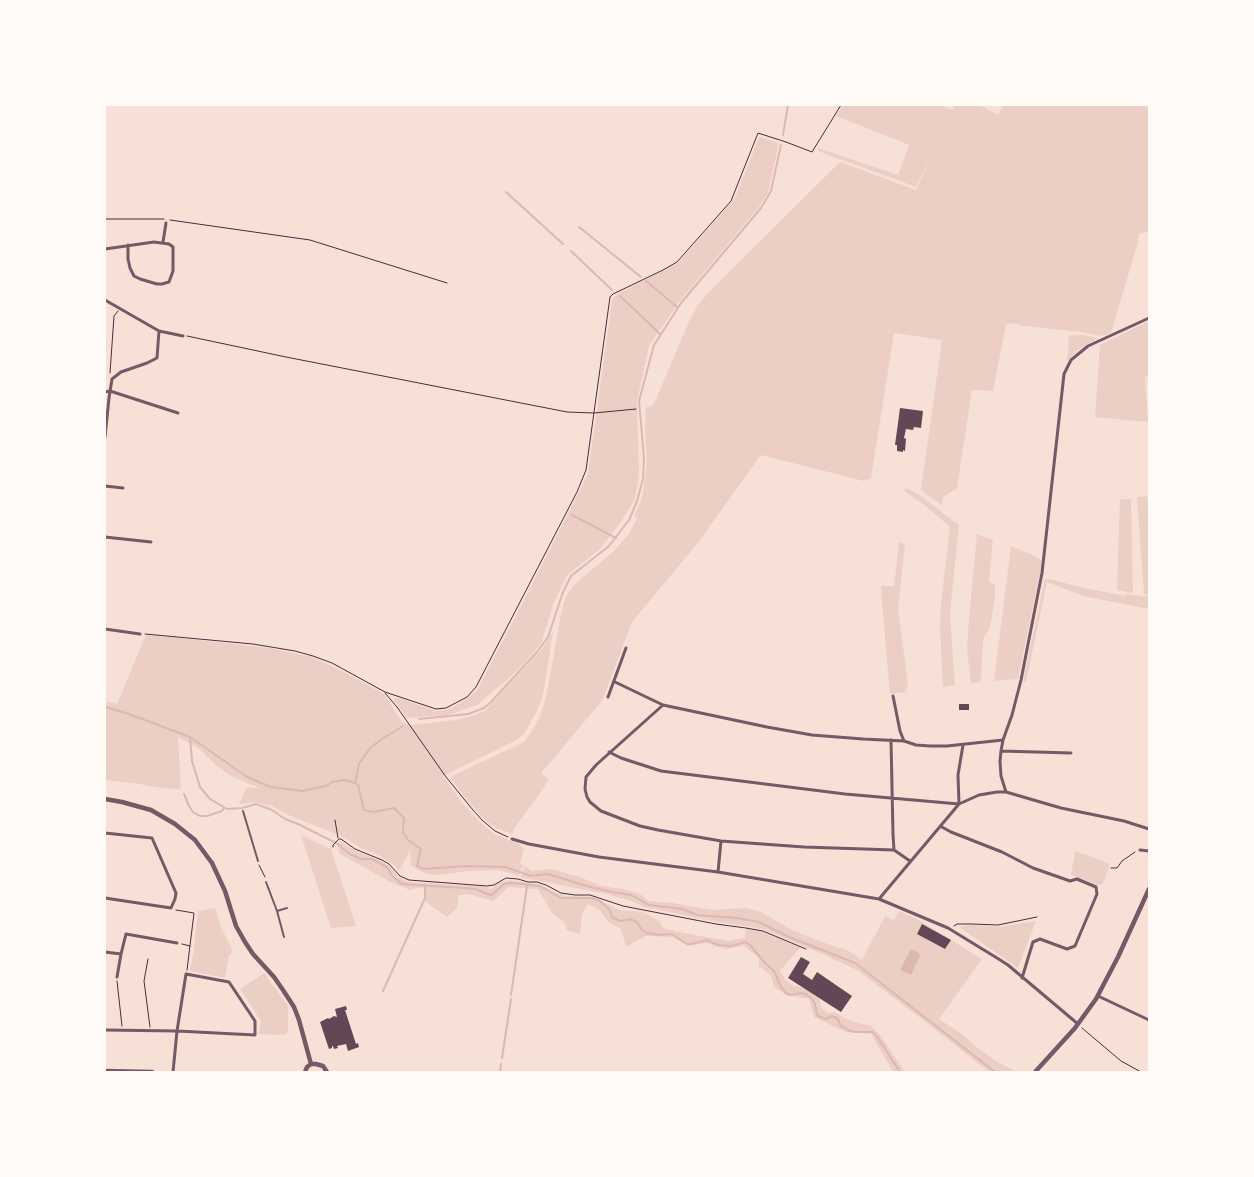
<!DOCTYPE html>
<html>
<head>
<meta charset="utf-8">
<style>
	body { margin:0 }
	#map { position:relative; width:1254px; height:1177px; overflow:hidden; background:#f7e1d7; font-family:"Archivo Narrow",sans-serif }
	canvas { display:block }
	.frame { position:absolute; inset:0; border:106px solid #fffaf5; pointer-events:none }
</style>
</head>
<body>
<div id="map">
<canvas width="1254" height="1177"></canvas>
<div class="frame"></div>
</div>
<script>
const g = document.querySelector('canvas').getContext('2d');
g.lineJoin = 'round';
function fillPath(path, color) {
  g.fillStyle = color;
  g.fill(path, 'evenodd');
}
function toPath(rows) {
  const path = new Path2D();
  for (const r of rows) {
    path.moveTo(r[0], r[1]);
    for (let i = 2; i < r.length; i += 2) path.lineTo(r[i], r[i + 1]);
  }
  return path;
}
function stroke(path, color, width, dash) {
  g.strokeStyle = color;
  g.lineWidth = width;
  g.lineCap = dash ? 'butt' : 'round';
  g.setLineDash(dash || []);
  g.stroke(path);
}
fillPath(toPath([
	[843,105,940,105,952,110,955,105,979,105,998,115,1003,105,1149,105,1149,231,1139,234,1138,242,1111,333,1102,336,1081,332,1023,326,1013,323,1006,325,993,391,972,390,957,488,943,497,942,505,921,490,942,340,894,333,871,478,864,481,761,455,696,545,632,622,602,701,543,771,542,773,543,775,549,779,537,798,515,827,512,834,495,827,486,821,468,801,451,779,452,776,524,742,532,731,540,716,546,698,562,609,566,596,577,582,613,552,629,534,637,518,634,517,642,498,647,463,645,431,646,408,654,404,690,319,698,305,710,291,840,162,916,190,932,154,916,187,818,151,818,148,898,175,909,145,836,116],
	[760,137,779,143,768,193,759,207,679,302,649,346,637,401,639,475,635,499,621,522,599,550,567,575,553,605,541,644,516,672,477,705,448,715,407,718,394,700,396,697,436,711,447,710,465,700,477,690,520,608,588,474,612,301,615,296,619,293,678,263,735,198,758,140],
	[1149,321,1149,376,1145,377,1148,422,1095,417,1100,345],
	[1072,335,1083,335,1098,338,1079,349,1067,361,1069,342,1068,336],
	[907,488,924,498,943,513,959,525,950,613,955,685,943,687,940,630,941,603,950,527,927,507,904,491],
	[1147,496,1149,510,1149,595,1144,594,1137,497],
	[1120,499,1131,499,1133,593,1117,590],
	[977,534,993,540,989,581,995,585,995,597,990,628,985,635,983,640,981,682,971,683,967,648,969,619],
	[899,542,905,544,898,609,908,684,905,692,890,694,881,591,881,586,894,586],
	[1011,546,1039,558,1042,562,1018,679,994,681],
	[1045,579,1053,580,1084,588,1125,596,1126,594,1149,597,1149,609,1083,596,1047,582,1026,682,1023,681],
	[553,632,543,695,537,711,524,734,515,741,443,776,463,804,478,820,494,834,519,844,524,849,520,864,523,865,519,876,507,872,497,870,470,871,437,875,424,873,411,866,410,851,399,871,394,865,380,856,361,848,341,836,286,814,272,806,254,802,239,804,247,787,262,789,233,777,218,767,197,747,178,737,181,789,162,788,133,783,105,780,105,701,117,704,146,635,181,638,269,648,312,657,346,673,384,694,402,722,412,725,456,720,475,715,486,710,541,650],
	[301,835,331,849,356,926,331,928],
	[340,841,354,850,381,861,392,869,398,876,404,880,410,882,473,886,485,887,491,889,500,882,510,880,541,885,555,892,565,896,594,897,619,910,643,912,659,921,663,928,684,933,729,941,743,938,745,939,746,928,763,931,801,947,780,971,786,981,794,986,803,987,819,998,821,1008,828,1013,835,1012,846,1019,861,1024,870,1025,880,1035,905,1072,893,1072,871,1034,846,1032,814,1017,809,999,786,995,774,987,771,976,759,966,759,958,744,946,725,949,706,943,688,946,672,937,646,936,626,947,621,929,608,922,601,911,588,904,582,914,580,934,567,930,564,922,552,913,538,889,509,887,493,901,468,894,459,895,457,908,447,917,426,902,426,893,422,887,410,890,390,882,340,854,337,845],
	[1075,851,1110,864,1103,883,1101,885,1098,885,1071,875],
	[524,865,531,871,551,869,580,877,601,886,623,889,640,894,649,901,673,903,713,910,746,908,761,912,790,929,822,942,849,951,862,960,885,916,894,920,899,911,917,919,982,959,939,1019,965,1036,975,1046,999,1063,1018,1072,989,1072,927,1023,857,970,822,954,763,929,745,926,717,922,644,907,629,900,606,894,529,879,521,877],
	[215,908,220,925,232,949,231,955,229,955,225,978,190,971,194,949,198,911],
	[1036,921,1018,968,959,927,973,925,1000,927],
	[264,973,288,1006,288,1032,284,1035,259,1034,261,1021,240,989]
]), '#ebcfc5');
fillPath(toPath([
	[911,949,921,954,911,975,900,970]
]), '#dcb8b0');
stroke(toPath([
	[783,135,788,105],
	[506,192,563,244],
	[579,227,641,277],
	[571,251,612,290],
	[646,281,677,307],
	[620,296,660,334],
	[572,515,616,538],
	[105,707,126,713,190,737,247,777,271,787,302,791,326,786,332,782,343,780,349,781,355,783,358,785,364,810,373,812,394,808,404,818,403,832,408,840,421,849,417,866,424,869,466,866,505,867,531,876,548,874,587,886,612,892,631,895,649,905,682,909,697,915,737,918,759,922,789,937,855,963,995,1072],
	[419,719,468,714,484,708,491,702,537,652,548,637,563,592,571,576,609,546,629,520,637,501,643,479,644,458,639,401,654,345,681,303,761,208,771,191,781,145],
	[190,737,192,761,200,787,210,799,227,809,242,808,256,804,272,810,285,819,298,824,336,843,350,854,361,859,372,859,387,867,393,877,402,884,464,888,476,889,487,894,492,895,504,884,512,883,540,886,561,898,592,898,600,901,610,910,612,917,620,921,630,919,637,922,642,930,647,933,660,935,672,934,687,944,691,944,707,940,718,945,731,946,745,942,750,945,765,963,774,971,781,987,786,993,790,995,800,993,806,994,811,998,815,1003,816,1011,818,1016,826,1019,832,1016,838,1019,840,1025,848,1030,855,1032,872,1032,876,1035,900,1072],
	[355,783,359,764,370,748,382,739,403,726],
	[184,794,189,806,193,812,200,816,207,816,222,811,224,808],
	[383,991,425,898,425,886],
	[511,995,527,886],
	[502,1058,511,999],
	[500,1072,501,1064]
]), '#dcb8b0', 2);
fillPath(toPath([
	[900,408,923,411,921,428,914,427,913,430,906,429,904,438,906,439,905,451,903,450,903,452,897,451,897,445,895,445],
	[959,704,969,704,969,710,959,710],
	[922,924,951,940,945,949,917,934],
	[801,957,810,962,803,974,812,980,817,972,852,996,841,1012,788,978],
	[346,1006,347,1010,345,1010,356,1044,358,1043,359,1047,348,1051,346,1044,337,1046,338,1048,334,1049,333,1046,332,1046,332,1048,329,1049,320,1022,328,1018,329,1019,334,1016,337,1017,335,1009]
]), '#644757');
stroke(toPath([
	[105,219,164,219],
	[170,220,310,240,447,283],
	[187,336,286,357,567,412,594,413,636,409],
	[110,373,114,316,118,311],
	[145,634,253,644,295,651,313,656,332,663,385,692,436,709,446,708,467,697,476,687,577,492,586,470,610,297,613,294,663,270,677,262,731,201,758,133,786,142,812,152,841,105],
	[385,693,397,707,446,777,473,810,482,820,495,831,508,837],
	[335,820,338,838],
	[333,847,333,845,339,839,341,839,355,849,382,860,389,864,400,876,409,880,487,886,494,885,506,878,518,879,528,882,537,882,546,885,561,893,575,895,590,895,623,906,716,924,746,928,763,931,806,949],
	[259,865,265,877],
	[1111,868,1117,868,1122,861,1135,852],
	[176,910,194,913,187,970],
	[954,926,957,924,972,924,998,925,1037,917],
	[182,944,190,946],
	[148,959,144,981,150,1027],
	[117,981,122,1026],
	[1082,1028,1121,1061,1141,1072]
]), '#4a2c40', 1);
stroke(toPath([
	[243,811,258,861],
	[266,882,277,911],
	[284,937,277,911,287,908]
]), '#755966', 2);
stroke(toPath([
	[163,242,166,223],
	[105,249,154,242,169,244,173,247,173,271,169,282,162,284,157,284,140,279,134,276,130,268,128,259,128,245],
	[105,300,159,331,183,336],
	[105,392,110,391,178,413],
	[105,437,109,398,112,379,121,372,147,363,157,358,159,331],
	[105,486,123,488],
	[105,537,151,542],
	[105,629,140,634],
	[615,682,663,705,767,727,812,735,863,739,904,741,916,745,930,746,947,746,1003,740],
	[893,696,900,731,904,741],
	[608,697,626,648],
	[663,705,596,765,586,777,585,789,587,797,590,802,601,811,640,826,658,830,721,841,804,847,894,850,910,861],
	[891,740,893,834,894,850],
	[1001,751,1071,753],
	[609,752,621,758,661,771,845,794,959,804,958,775,963,745],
	[1006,792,1001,776,1000,761,1001,751,1003,740,1012,715,1021,680,1042,573,1064,374,1071,360,1088,346,1149,318],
	[940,826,951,832,1002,852,1033,868,1070,881,1077,879,1096,887,1097,894,1075,946,1067,949,1040,939,1033,942,1022,978],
	[105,833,152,838,176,893,175,899,171,908,105,898],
	[512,839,529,844,599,857,718,872,879,899,948,928,997,958,1008,965,1078,1024],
	[1140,850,1149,851],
	[718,872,721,841],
	[879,899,959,804,979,795,997,792,1006,792,1061,808,1124,821,1149,829],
	[105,952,121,954],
	[117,977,121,954,126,934,177,943],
	[1098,996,1149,1020],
	[105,1030,177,1031,255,1035,255,1021,229,982,186,974,177,1031,173,1072]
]), '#755966', 3);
stroke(toPath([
	[105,799,122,802,151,810,175,824,195,840,212,863,225,891,236,926,245,942,253,954,274,977,283,990,294,1007,299,1020,311,1064],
	[105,1071,152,1072],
	[305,1072,307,1067,311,1064,316,1064,323,1066,327,1072],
	[1035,1072,1075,1028,1096,999,1118,957,1149,889]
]), '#755966', 4.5);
</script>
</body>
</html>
